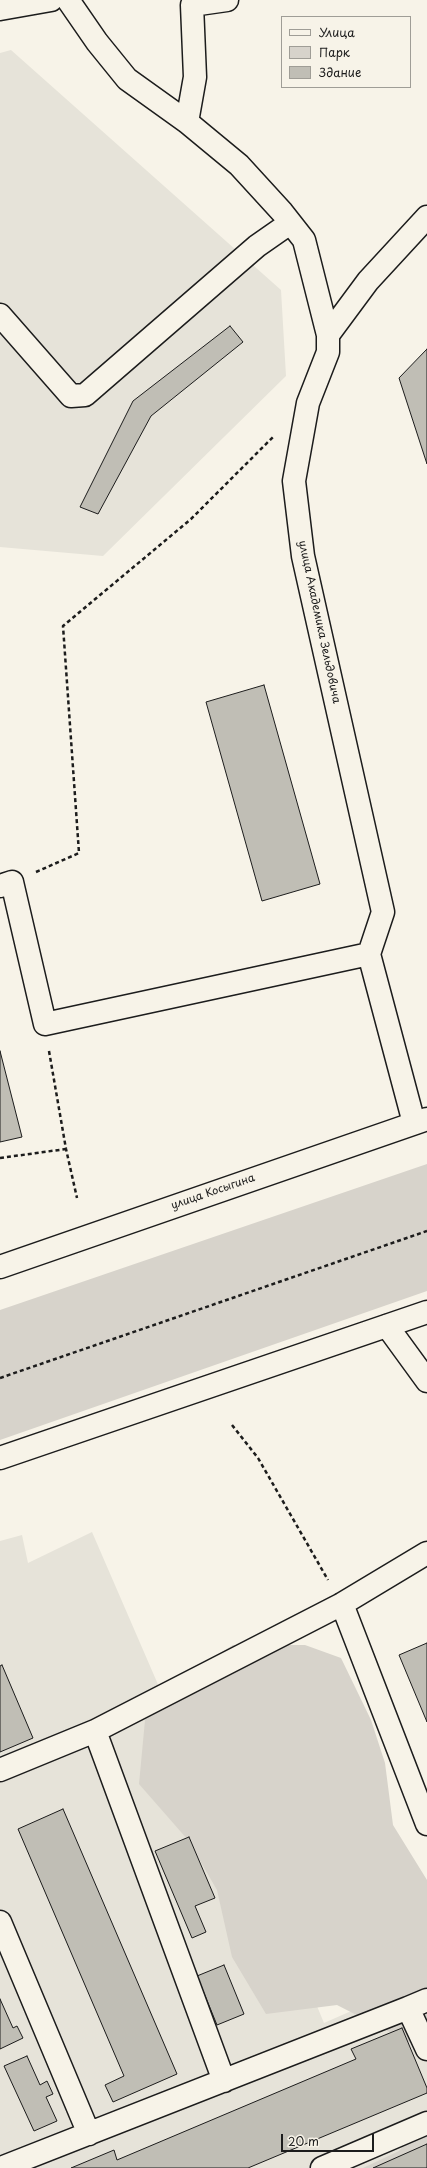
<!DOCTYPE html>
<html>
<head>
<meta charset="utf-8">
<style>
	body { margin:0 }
	#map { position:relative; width:427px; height:2168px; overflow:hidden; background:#f7f3e8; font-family:"Playpen Sans",sans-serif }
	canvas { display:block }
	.legend { position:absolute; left:281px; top:16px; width:130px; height:72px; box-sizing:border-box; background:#f7f3e8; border:1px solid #9f9d96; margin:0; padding:5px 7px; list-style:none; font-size:12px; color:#1c1c1c }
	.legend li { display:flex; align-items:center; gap:8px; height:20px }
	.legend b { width:20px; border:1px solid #9f9d96 }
	.scale { position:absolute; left:281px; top:2134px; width:93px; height:18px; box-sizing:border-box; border:2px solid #1c1c1c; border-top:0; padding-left:5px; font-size:12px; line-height:14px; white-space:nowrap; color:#1c1c1c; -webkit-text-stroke:3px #f7f3e8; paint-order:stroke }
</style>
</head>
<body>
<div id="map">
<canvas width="427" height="2168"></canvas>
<ul class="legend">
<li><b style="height:5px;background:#f7f3e8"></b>Улица</li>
<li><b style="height:11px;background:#d7d3cb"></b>Парк</li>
<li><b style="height:11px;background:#c0beb5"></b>Здание</li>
</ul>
<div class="scale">20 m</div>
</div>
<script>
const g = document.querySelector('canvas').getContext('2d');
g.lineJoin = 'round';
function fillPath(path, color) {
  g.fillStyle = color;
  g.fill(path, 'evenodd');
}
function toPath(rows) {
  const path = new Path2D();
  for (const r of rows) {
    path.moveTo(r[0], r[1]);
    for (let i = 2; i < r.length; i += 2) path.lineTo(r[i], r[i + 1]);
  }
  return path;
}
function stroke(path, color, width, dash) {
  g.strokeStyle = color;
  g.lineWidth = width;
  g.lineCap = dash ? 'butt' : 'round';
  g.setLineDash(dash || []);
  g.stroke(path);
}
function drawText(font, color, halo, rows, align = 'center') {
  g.font = font + ' "Playpen Sans",sans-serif';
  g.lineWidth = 4;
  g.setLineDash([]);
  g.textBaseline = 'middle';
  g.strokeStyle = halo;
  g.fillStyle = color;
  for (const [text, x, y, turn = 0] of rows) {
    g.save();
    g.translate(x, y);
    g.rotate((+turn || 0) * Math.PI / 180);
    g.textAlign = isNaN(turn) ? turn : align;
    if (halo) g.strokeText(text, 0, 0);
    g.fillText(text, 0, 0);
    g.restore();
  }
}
fillPath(toPath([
	[11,50,281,290,286,376,103,556,0,547,0,53],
	[92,1532,163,1696,234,1806,324,2023,408,1986,427,2029,427,2168,0,2168,0,1541,22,1535,28,1563]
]), '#e6e3d9');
fillPath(toPath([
	[427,1164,427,1291,0,1440,0,1310],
	[233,1645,305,1645,341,1658,371,1720,385,1763,393,1825,427,1880,427,2033,413,2044,337,2005,266,2014,232,1957,217,1890,188,1840,139,1784,147,1699],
	[427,2118,427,2168,363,2168,399,2151]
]), '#d7d3cb');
const building = toPath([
	[230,326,243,342,151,416,98,514,80,507,133,401,230,326],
	[427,349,427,464,399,378,427,349],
	[264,685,320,884,262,901,206,702,264,685],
	[0,1051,22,1137,0,1142,0,1051],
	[427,1643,427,1722,399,1655,427,1643],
	[2,1665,33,1738,0,1752,0,1666,2,1665],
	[63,1809,177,2074,113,2102,105,2085,124,2076,18,1829,63,1809],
	[189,1837,215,1898,195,1906,206,1932,192,1938,155,1851,189,1837],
	[224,1965,244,2014,217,2025,197,1976,224,1965],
	[0,1999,13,2028,17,2026,23,2038,0,2049,0,1999],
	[402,2028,427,2088,427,2093,248,2168,71,2168,114,2150,117,2160,356,2059,351,2049,402,2028],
	[27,2056,40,2085,47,2081,53,2094,46,2097,57,2121,34,2131,4,2066,27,2056],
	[427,2144,427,2168,373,2168,427,2144]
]);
fillPath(building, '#c0beb5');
stroke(building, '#1c1c1c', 1);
const minor = toPath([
	[68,0,97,42,127,79,187,122,239,165,282,212,304,240,328,335,328,352,308,403,294,481,303,556,383,912,369,954,414,1123],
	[0,9,51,0],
	[187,122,195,77,192,5,227,0],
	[0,315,71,396,85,395,257,246,290,223],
	[328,335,368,281,427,217],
	[0,886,12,882,45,1024,369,954],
	[387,1326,427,1381],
	[342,1604,427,1824],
	[95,1731,342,1604,427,1553],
	[0,1770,95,1731,224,2081],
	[0,1922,89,2134],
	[408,2008,427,2000],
	[1,2168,408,2008,427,2049],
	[322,2168,427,2123]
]);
const major = toPath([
	[0,1267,427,1119],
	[0,1458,427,1312]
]);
stroke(minor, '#1c1c1c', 25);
stroke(major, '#1c1c1c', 25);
stroke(toPath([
	[36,872,79,853,63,626,191,519,273,437],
	[49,1051,66,1149,77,1198],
	[0,1158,66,1149],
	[0,1378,427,1231],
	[232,1425,258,1458,328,1580]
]), '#1c1c1c', 2.5, [4, 3]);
stroke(minor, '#f7f3e8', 22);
stroke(major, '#f7f3e8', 22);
drawText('11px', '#1c1c1c', '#f7f3e8', [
	["улица Академика Зельдовича",319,622,78],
	["улица Косыгина",213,1192,-19]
]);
</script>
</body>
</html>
